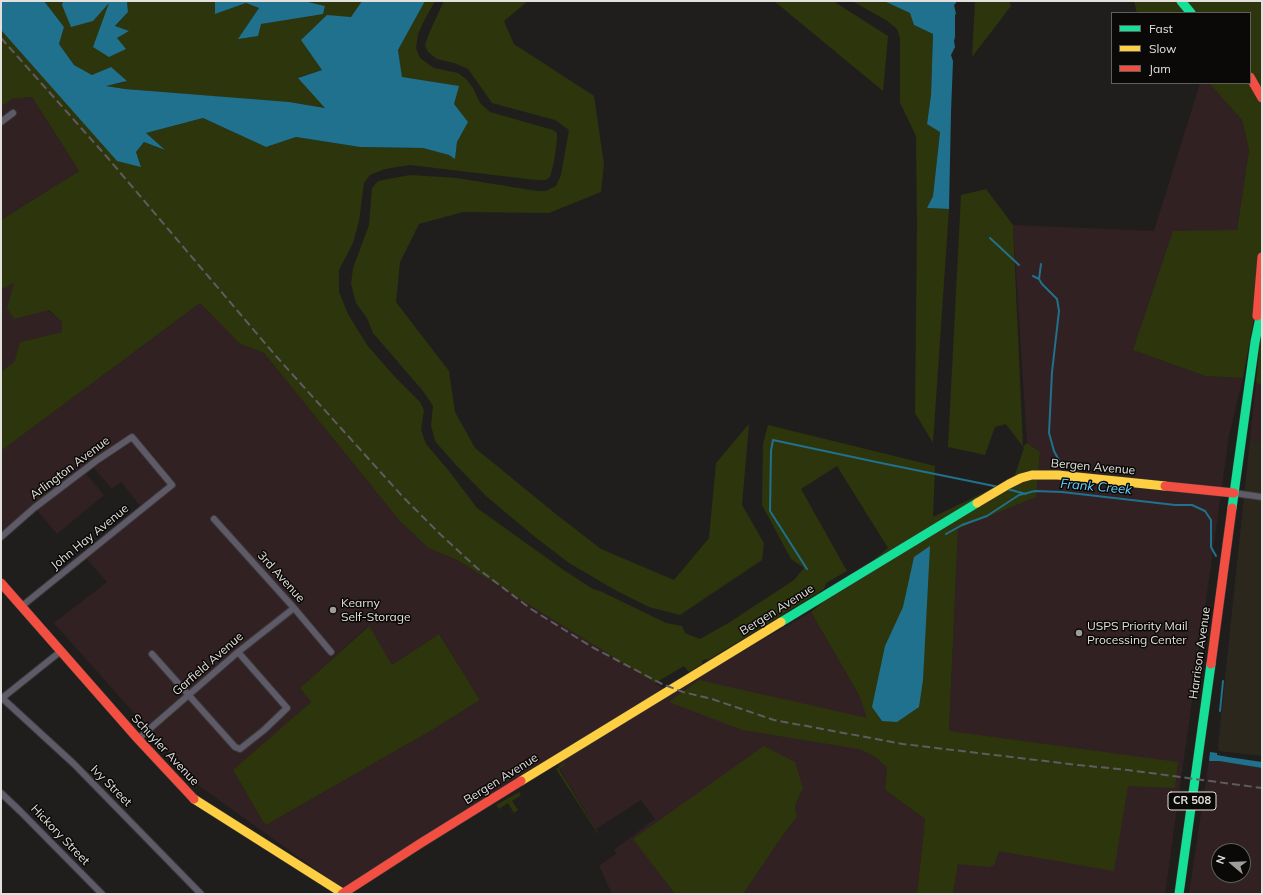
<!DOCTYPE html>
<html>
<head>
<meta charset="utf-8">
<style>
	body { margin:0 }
	#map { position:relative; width:1263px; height:895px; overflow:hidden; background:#201e1c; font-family:Mulish,sans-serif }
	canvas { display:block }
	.frame { position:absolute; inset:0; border:2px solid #e3e1de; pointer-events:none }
	.legend { position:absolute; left:1111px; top:12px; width:140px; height:72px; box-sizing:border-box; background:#0a0907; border:1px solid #615f5d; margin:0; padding:5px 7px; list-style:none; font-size:12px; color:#e3e1de }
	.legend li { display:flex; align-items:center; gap:8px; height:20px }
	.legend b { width:20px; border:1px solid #615f5d }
	.north { position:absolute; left:1211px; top:843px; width:40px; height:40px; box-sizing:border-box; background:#0a0907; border:1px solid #615f5d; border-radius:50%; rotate:289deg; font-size:11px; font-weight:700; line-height:16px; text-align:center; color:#e3e1de }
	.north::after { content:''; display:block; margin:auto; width:14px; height:18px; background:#9f9d9a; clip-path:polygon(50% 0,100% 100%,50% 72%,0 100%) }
</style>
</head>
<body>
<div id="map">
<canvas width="1263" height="895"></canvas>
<div class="frame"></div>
<ul class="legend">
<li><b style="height:5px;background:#16e098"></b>Fast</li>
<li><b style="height:5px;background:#ffcf43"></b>Slow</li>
<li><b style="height:5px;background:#f24e42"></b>Jam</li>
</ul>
<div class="north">N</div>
</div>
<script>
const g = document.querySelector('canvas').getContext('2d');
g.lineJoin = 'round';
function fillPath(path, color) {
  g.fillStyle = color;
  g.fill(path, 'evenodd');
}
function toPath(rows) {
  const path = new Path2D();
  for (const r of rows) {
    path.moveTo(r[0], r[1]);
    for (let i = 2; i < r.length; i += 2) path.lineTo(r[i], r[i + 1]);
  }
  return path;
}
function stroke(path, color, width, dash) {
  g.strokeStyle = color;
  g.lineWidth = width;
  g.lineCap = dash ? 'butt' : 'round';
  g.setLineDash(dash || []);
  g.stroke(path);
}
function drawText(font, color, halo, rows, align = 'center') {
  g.font = font + ' Mulish,sans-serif';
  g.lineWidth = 3;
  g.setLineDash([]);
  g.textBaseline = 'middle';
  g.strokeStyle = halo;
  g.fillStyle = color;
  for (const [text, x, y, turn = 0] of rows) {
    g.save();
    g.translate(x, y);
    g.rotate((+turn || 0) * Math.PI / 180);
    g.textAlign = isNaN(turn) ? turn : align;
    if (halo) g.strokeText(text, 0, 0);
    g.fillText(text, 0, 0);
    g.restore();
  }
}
fillPath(toPath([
	[1250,439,1262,442,1262,756,1219,751,1218,746]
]), '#2b271d');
fillPath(toPath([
	[1200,83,1209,83,1242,120,1249,150,1237,230,1133,350,1205,376,1243,378,1229,436,1165,894,953,894,958,864,949,731,958,529,1036,496,1040,453,1027,443,1013,225,1154,231],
	[32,97,79,171,1,220,1,107,12,99],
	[14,282,62,322,62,332,20,342,14,362,1,372,1,290],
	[200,303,240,344,264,353,399,520,428,548,457,560,671,693,811,612,868,711,888,757,885,790,925,819,917,894,743,894,783,835,797,817,795,806,803,788,633,838,675,894,612,894,599,866,617,853,614,850,655,819,641,800,596,829,557,764,346,891,198,785,54,623,107,582,83,555,141,507,121,482,112,489,91,465,83,470,104,495,57,534,36,509,1,537,1,451],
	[368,626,392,665,439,634,480,700,432,730,266,825,262,820,233,770,311,702,300,688],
	[1256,383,1262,385,1262,442,1250,439],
	[1209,761,1219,761,1262,768,1262,894,1189,894],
	[1219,851,1243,851,1243,875,1219,875]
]), '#312122');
fillPath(toPath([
	[44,1,63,1,62,5,109,2,117,38,129,31,115,27,128,12,127,1,215,1,215,14,246,3,259,8,239,39,261,24,323,13,325,6,304,1,362,1,351,17,327,16,322,70,299,77,326,108,294,103,125,89,105,86,126,82,92,75,74,65,59,44,64,27],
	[425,1,435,1,423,23,418,34,416,48,420,58,434,68,458,73,466,79,473,88,480,103,490,112,553,130,557,133,557,140,554,162,550,177,546,180,536,180,410,165,385,169,370,175,364,183,359,221,353,243,339,270,339,292,348,314,367,345,395,377,420,402,424,410,421,430,426,444,449,471,477,508,565,571,593,589,600,591,666,623,682,626,685,633,700,639,730,622,794,580,804,568,791,559,762,505,763,444,768,425,935,466,933,517,1014,478,1024,448,1006,424,995,427,985,455,948,447,961,195,986,189,1013,225,1023,447,1027,443,1040,452,1036,497,958,529,949,731,1178,762,1175,788,1128,786,1114,871,999,851,994,865,989,867,958,864,953,894,917,894,925,819,885,790,887,767,874,756,859,749,742,730,669,702,699,680,867,718,860,697,811,612,888,548,837,466,801,489,847,571,826,583,824,589,708,660,706,659,702,661,702,664,689,672,684,666,655,683,457,560,428,548,399,520,264,353,240,344,200,303,1,451,1,372,14,362,20,342,62,332,62,322,49,310,14,319,7,308,14,283,1,290,1,220,79,171,32,97,12,99,1,107,1,30,118,161,141,166,136,152,144,142,164,150,146,133,203,118,266,147,296,137,360,147,423,148,449,155,455,158,457,142,468,122,402,77,398,50],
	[444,1,528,1,504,21,514,44,594,96,604,164,601,192,549,213,463,212,419,224,400,262,396,302,449,371,455,412,475,448,557,515,601,549,674,580,709,538,716,463,749,424,742,505,764,543,762,560,680,615,649,607,615,590,569,563,535,537,486,496,456,465,435,441,431,425,433,406,423,391,373,333,367,318,356,303,351,284,353,268,369,225,372,188,378,181,410,175,457,178,537,191,546,191,556,186,561,175,569,130,555,120,492,103,468,69,454,63,437,59,428,52,425,45,430,31],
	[774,1,833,1,888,36,883,91],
	[852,1,884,1,911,13,914,25,933,34,931,95,927,124,940,131,933,196,927,208,949,209,933,443,915,413,917,225,916,136,900,103,900,38,897,29,886,20],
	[975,1,1009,1,1011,6,972,57],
	[1134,1,1262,1,1262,257,1258,296,1243,378,1205,376,1133,350,1173,231,1237,230,1249,150,1242,120,1209,83,1250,83,1250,13,1137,13],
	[1262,321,1262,385,1256,383],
	[369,626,392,665,439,634,480,700,432,730,266,825,262,820,233,770,311,702,300,688],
	[764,746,795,762,803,788,795,806,797,817,783,835,743,894,675,894,633,839],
	[565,763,565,765,559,769,598,833,598,834,556,769],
	[519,792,521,795,512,801,518,810,514,813,508,803,499,809,496,805]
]), '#2d350d');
fillPath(toPath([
	[1,1,44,1,64,27,59,44,74,65,92,75,111,67,127,81,106,86,125,89,289,102,325,108,298,78,322,70,301,40,327,15,351,17,362,1,425,1,398,50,402,77,459,86,454,104,468,122,457,142,455,159,449,155,423,148,360,147,296,137,266,147,203,118,146,133,165,150,144,142,136,152,141,167,117,161,1,30],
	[63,1,127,1,128,12,115,26,129,31,117,38,126,49,109,57,93,47,109,3,93,21,71,27,62,5],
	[215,1,304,1,325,6,323,14,261,24,258,36,238,39,259,8,246,3,215,14],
	[884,1,956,1,956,3,954,5,956,14,955,15,955,37,954,41,955,47,951,55,953,61,951,112,949,209,927,208,933,196,940,132,927,124,931,95,933,34,914,25,910,13],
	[930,546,923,680,919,707,897,722,882,721,872,707,885,646,903,607,914,557],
	[1210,752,1217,753,1217,755,1228,757,1262,762,1262,768,1219,761,1209,761]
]), '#20718d');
stroke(toPath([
	[990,238,1019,265],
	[1041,264,1039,279,1042,284,1057,299,1059,311,1052,372,1049,433,1054,451,1062,466],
	[1033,276,1039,279],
	[1007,489,1026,494],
	[946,534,962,525,987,516,1019,495,1035,491,1062,492,1175,505,1192,505,1205,511,1211,520,1211,547,1216,556],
	[807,569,770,511,771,451,773,440,881,463,999,487],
	[1220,711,1223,681]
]), '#20718d', 2);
const street = toPath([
	[1,122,13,113],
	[1234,493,1262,497],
	[214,519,294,608,331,652],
	[1,537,34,508,96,461,132,437,172,485,22,606],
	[152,654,235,747,240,749,264,730,287,708,238,652],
	[1,697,74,764,201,894],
	[1,699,61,651],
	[138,739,238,652,294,608],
	[1,793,20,811,102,894]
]);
const fast = toPath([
	[1181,1,1191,13],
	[1232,508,1255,342,1262,308],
	[781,622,977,503],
	[1179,894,1211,664]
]);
const slow = toPath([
	[977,503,1009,484,1021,478,1032,475,1058,475,1165,486],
	[521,781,781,622],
	[194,799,344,894]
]);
const jam = toPath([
	[1250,77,1262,98],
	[1257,316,1262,257],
	[1165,486,1234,493],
	[1,583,138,739,194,799],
	[1211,664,1232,508],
	[342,894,421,843,521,781]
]);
stroke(street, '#3a3938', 8);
stroke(fast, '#3a3938', 10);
stroke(slow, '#3a3938', 10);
stroke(jam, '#3a3938', 10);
stroke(street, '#5e5a67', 6);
stroke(fast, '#16e098', 9);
stroke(slow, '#ffcf43', 9);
stroke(jam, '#f24e42', 9);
stroke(toPath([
	[1,38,107,157,275,355,403,497,440,534,477,568,531,609,592,647,662,684,683,692,712,699,774,720,903,744,1078,765,1128,770,1262,788]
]), '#5e5b61', 2, [8, 4]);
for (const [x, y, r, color] of [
	[333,610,4,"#9f9d9a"],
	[1079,633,4,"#9f9d9a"]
]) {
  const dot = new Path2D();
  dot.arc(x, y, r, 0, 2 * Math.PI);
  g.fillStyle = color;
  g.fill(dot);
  stroke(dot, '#0a0907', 1.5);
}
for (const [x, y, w] of [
	[1192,801,48]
]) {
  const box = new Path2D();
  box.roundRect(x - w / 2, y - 9, w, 18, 3);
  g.fillStyle = '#0a0907';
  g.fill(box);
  stroke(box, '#e3e1de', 1);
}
drawText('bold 11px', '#e3e1de', null, [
	["CR 508",1192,801]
]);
drawText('12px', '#e3e1de', '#0a0907', [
	["Bergen Avenue",1093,467,5],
	["Arlington Avenue",70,468,-37],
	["John Hay Avenue",90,537,-39],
	["3rd Avenue",281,577,48],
	["Bergen Avenue",777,610,-32],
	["Harrison Avenue",1200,653,-82],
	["Garfield Avenue",208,664,-41],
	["Schuyler Avenue",165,750,47],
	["Bergen Avenue",501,779,-32],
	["Ivy Street",111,786,45],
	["Hickory Street",60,835,46]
]);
drawText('12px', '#e3e1de', '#0a0907', [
	["Kearny",341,603],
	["Self-Storage",341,617],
	["USPS Priority Mail",1087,626],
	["Processing Center",1087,640]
], 'left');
drawText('italic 13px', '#65d3ff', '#0a0907', [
	["Frank Creek",1096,487,5]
]);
</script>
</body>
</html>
